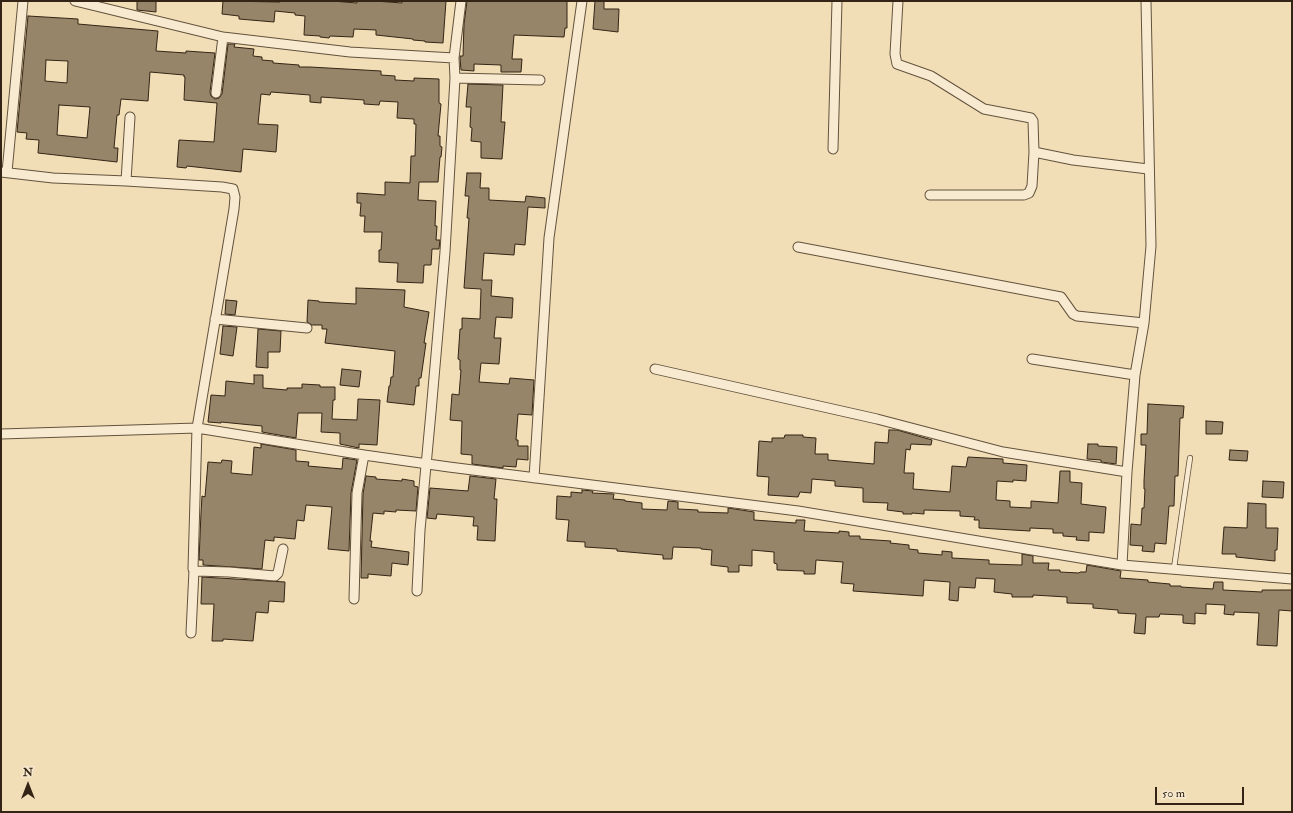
<!DOCTYPE html>
<html>
<head>
<meta charset="utf-8">
<style>
	body { margin:0 }
	#map { position:relative; width:1293px; height:813px; overflow:hidden; background:#f2deb6; font-family:"IM FELL Double Pica",serif }
	canvas { display:block }
	.frame { position:absolute; inset:0; border:2px solid #332415; pointer-events:none }
	.north { position:absolute; left:8px; top:765px; width:40px; height:40px; -webkit-text-stroke:3px #f7ead0; paint-order:stroke; rotate:0deg; font-size:11px; font-weight:700; line-height:16px; text-align:center; color:#332415 }
	.north::after { content:''; display:block; margin:auto; width:14px; height:18px; background:#332415; clip-path:polygon(50% 0,100% 100%,50% 72%,0 100%) }
	.scale { position:absolute; left:1155px; top:787px; width:89px; height:18px; box-sizing:border-box; border:2px solid #332415; border-top:0; padding-left:5px; font-size:12px; line-height:14px; white-space:nowrap; color:#332415; -webkit-text-stroke:3px #f7ead0; paint-order:stroke }
</style>
</head>
<body>
<div id="map">
<canvas width="1293" height="813"></canvas>
<div class="frame"></div>
<div class="north">N</div>
<div class="scale">50 m</div>
</div>
<script>
const g = document.querySelector('canvas').getContext('2d');
g.lineJoin = 'round';
function fillPath(path, color) {
  g.fillStyle = color;
  g.fill(path, 'evenodd');
}
function toPath(rows) {
  const path = new Path2D();
  for (const r of rows) {
    path.moveTo(r[0], r[1]);
    for (let i = 2; i < r.length; i += 2) path.lineTo(r[i], r[i + 1]);
  }
  return path;
}
function stroke(path, color, width, dash) {
  g.strokeStyle = color;
  g.lineWidth = width;
  g.lineCap = dash ? 'butt' : 'round';
  g.setLineDash(dash || []);
  g.stroke(path);
}
const building = toPath([
	[137,1,156,1,156,12,137,10,137,1],
	[223,1,280,2,280,1,332,1,357,3,357,1,375,1,402,3,402,1,446,1,443,43,425,42,425,41,413,40,413,39,376,35,376,30,354,29,353,37,330,36,329,38,320,37,320,36,304,35,305,16,295,15,295,13,275,11,274,22,239,19,239,16,222,14,223,1],
	[467,1,567,1,567,28,565,28,564,37,514,35,512,59,522,59,521,72,501,72,501,65,474,64,474,71,461,70,460,58,460,56,463,56,464,24,467,1],
	[595,1,604,1,604,9,619,9,618,32,593,29,595,1],
	[28,16,78,19,78,24,158,31,156,51,186,53,186,51,215,53,210,92,211,96,215,99,219,98,222,94,228,44,235,44,234,47,254,49,253,56,262,57,262,60,273,61,273,63,299,65,299,67,310,67,381,71,381,75,395,76,395,80,414,81,414,78,439,79,439,103,441,104,438,136,440,136,440,146,442,147,441,157,440,157,438,182,419,182,418,200,436,201,435,226,437,226,436,240,440,240,439,249,432,249,431,265,424,265,423,283,397,282,398,263,379,262,379,250,381,250,382,232,364,232,365,216,360,216,361,203,357,203,357,193,385,195,385,182,410,183,411,156,415,156,416,124,414,124,414,119,397,118,398,102,380,101,379,105,364,104,364,100,321,97,321,103,310,102,310,95,271,92,270,95,261,94,258,124,278,125,276,152,243,149,241,172,187,166,186,168,177,167,179,140,214,142,217,103,184,100,185,77,184,77,184,75,150,72,148,101,121,99,119,115,117,115,114,148,118,148,117,162,38,153,39,140,26,139,27,133,17,132,28,16],
	[46,60,68,61,67,83,45,81,46,60],
	[59,105,90,107,87,138,57,135,59,105],
	[468,84,503,85,501,122,505,122,502,159,481,158,481,142,471,141,472,128,470,127,471,107,466,107,468,84],
	[467,173,481,173,480,188,489,188,489,200,525,202,526,196,545,198,545,208,528,207,525,245,515,244,514,255,484,253,482,280,492,280,491,296,513,298,512,318,496,317,494,338,501,338,499,364,481,363,479,382,509,384,510,378,534,380,532,415,518,414,516,440,518,440,518,446,528,446,528,460,517,459,516,467,503,466,503,468,472,464,472,455,461,454,462,421,450,420,452,394,459,395,461,370,460,370,460,360,458,359,460,329,462,329,462,318,480,319,481,289,464,288,469,218,467,218,469,196,465,196,467,173],
	[356,288,405,290,404,307,429,312,424,343,426,343,421,378,419,378,419,386,416,386,414,405,387,402,389,386,390,386,391,377,393,377,395,351,325,343,327,329,322,329,322,325,312,325,307,322,308,300,319,301,319,302,356,304,356,288],
	[226,300,237,301,235,315,225,314,226,300],
	[223,326,237,327,233,356,220,354,223,326],
	[258,329,281,331,280,352,268,352,268,368,256,367,258,329],
	[342,369,361,371,359,387,340,385,342,369],
	[254,375,263,375,263,388,287,390,287,388,302,388,302,384,320,385,320,387,335,387,335,400,333,400,332,419,357,420,358,399,380,400,377,445,359,444,359,448,340,444,340,433,321,432,322,413,298,413,296,438,262,432,262,426,221,422,221,423,208,422,211,395,225,396,226,381,254,384,254,375],
	[1148,404,1184,406,1183,418,1180,418,1178,476,1175,476,1174,506,1169,506,1166,544,1155,543,1154,552,1142,551,1143,546,1130,545,1131,524,1141,525,1142,508,1144,508,1145,489,1144,489,1144,481,1146,445,1141,445,1141,434,1147,434,1148,404],
	[1206,421,1223,422,1222,434,1206,434,1206,421],
	[889,430,897,430,932,440,931,445,911,444,910,450,906,449,904,473,914,473,913,489,950,492,952,466,966,467,968,457,1003,459,1003,463,1027,465,1026,481,1013,480,1013,482,997,481,996,500,1010,501,1010,507,1031,508,1031,501,1058,503,1060,471,1070,471,1070,482,1082,483,1081,504,1106,507,1104,533,1089,532,1089,541,1076,540,1077,537,1063,536,1063,533,1053,533,1053,529,1030,528,1030,531,979,528,979,520,974,520,975,517,960,516,960,511,924,510,924,514,912,513,912,514,903,514,903,512,887,510,888,503,863,502,863,488,835,486,835,481,812,479,811,493,800,492,798,497,768,495,769,477,757,476,759,441,772,442,772,438,784,438,785,435,803,435,803,437,816,438,815,454,828,454,828,460,874,464,875,442,888,443,889,430],
	[261,444,296,450,296,461,309,462,308,466,342,469,343,458,357,460,351,493,349,551,328,549,332,507,306,505,304,521,297,520,295,539,274,537,274,541,265,540,262,569,203,565,203,560,199,560,201,513,202,496,205,497,208,462,221,463,222,460,232,461,231,473,252,475,254,447,261,448,261,444],
	[1088,444,1098,444,1098,446,1117,447,1116,464,1101,462,1101,460,1087,459,1088,444],
	[1230,450,1248,451,1247,461,1229,460,1230,450],
	[366,476,376,477,376,479,402,481,402,479,414,481,414,486,418,487,416,511,396,510,396,512,384,511,384,514,373,513,370,541,372,541,371,547,409,552,408,565,392,563,391,576,368,574,368,578,361,578,363,494,366,476],
	[470,476,496,479,494,499,497,499,495,541,477,540,478,526,473,526,474,517,437,514,436,519,427,518,430,488,468,491,470,476],
	[1263,481,1284,482,1283,498,1262,497,1263,481],
	[582,490,593,491,592,493,614,494,613,499,625,500,625,501,642,503,642,509,667,510,668,501,678,502,678,509,698,510,698,512,728,513,728,508,754,512,754,520,796,523,796,520,805,520,804,531,839,533,839,531,849,532,849,536,860,536,860,539,891,541,890,543,909,545,909,549,918,550,918,553,942,555,942,551,952,552,952,558,989,560,989,564,1022,565,1022,554,1033,556,1033,563,1049,563,1048,570,1060,570,1060,572,1079,573,1080,572,1086,572,1087,565,1121,571,1120,578,1148,580,1148,582,1170,584,1170,586,1181,586,1181,587,1213,589,1214,582,1223,582,1223,590,1262,592,1262,590,1292,590,1292,611,1279,610,1277,646,1257,645,1259,613,1234,612,1234,615,1224,614,1225,605,1206,604,1206,614,1195,613,1195,624,1183,623,1183,615,1160,614,1159,617,1146,617,1145,634,1134,633,1136,614,1118,613,1118,610,1093,608,1093,604,1067,603,1067,597,1033,595,1033,597,1012,597,1012,594,994,592,995,579,976,578,975,588,959,587,958,601,949,600,950,582,924,580,923,596,853,591,854,584,841,583,843,562,816,560,815,574,804,574,804,571,777,570,777,564,774,563,774,552,752,550,752,566,739,565,739,572,728,572,728,567,711,565,712,550,701,549,701,548,673,547,672,559,663,559,663,555,617,551,617,549,585,547,585,542,567,541,569,520,556,519,557,496,571,497,571,492,582,493,582,490],
	[1248,503,1266,504,1266,528,1278,528,1277,550,1275,550,1275,561,1236,557,1236,554,1222,554,1224,527,1247,528,1248,503],
	[202,577,285,582,284,602,269,601,268,613,256,612,253,641,223,639,223,641,212,641,214,604,201,604,202,577]
]);
fillPath(building, '#968569');
stroke(building, '#332415', 1);
const lane = toPath([
	[1174,568,1190,458]
]);
const street = toPath([
	[75,1,223,37,350,52,454,58],
	[898,1,895,54,897,64,931,76,984,109,1031,118,1033,121,1034,152,1073,160,1148,169],
	[455,78,540,80],
	[216,93,223,37],
	[833,149,837,1],
	[1,172,53,178,126,181,222,187,233,189,235,197,234,209,197,428,193,569,196,571,229,572,275,576,278,573,283,549],
	[7,172,23,1],
	[126,181,130,117],
	[930,195,1024,195,1029,193,1032,186,1034,152],
	[798,247,1061,297,1073,314,1077,316,1144,323],
	[215,319,307,328],
	[1032,359,1135,375],
	[655,369,877,419,1003,452,1127,472],
	[1,434,197,428,364,455,449,467,798,511,1122,565,1292,579],
	[534,478,549,238,582,1],
	[1122,565,1127,472,1135,375,1144,323,1151,246,1146,1],
	[417,591,420,530,431,412,445,252,455,78,454,58,461,1],
	[354,599,357,493,364,455],
	[191,633,194,570]
]);
stroke(lane, '#63523d', 6);
stroke(street, '#63523d', 11);
stroke(lane, '#f7ead0', 4.5);
stroke(street, '#f7ead0', 9);
</script>
</body>
</html>
